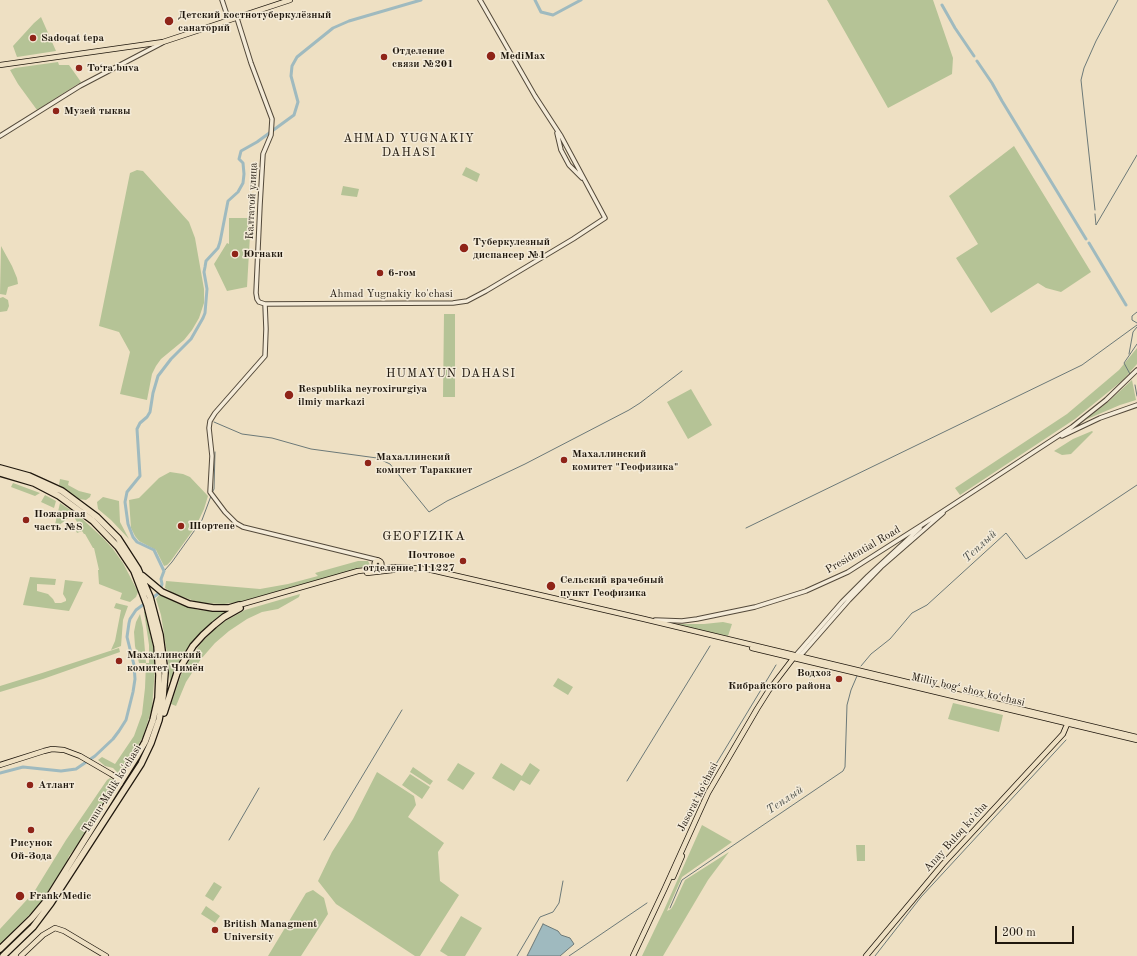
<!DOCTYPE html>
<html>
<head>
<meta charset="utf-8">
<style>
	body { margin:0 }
	#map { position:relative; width:1137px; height:956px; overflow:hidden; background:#eee0c3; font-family:"Old Standard TT",serif }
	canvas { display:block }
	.scale { position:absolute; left:995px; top:926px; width:79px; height:18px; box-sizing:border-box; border:2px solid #1f170d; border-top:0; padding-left:5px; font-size:12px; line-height:14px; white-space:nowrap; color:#1f170d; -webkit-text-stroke:3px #f4ebd8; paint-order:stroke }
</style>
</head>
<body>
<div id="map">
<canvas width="1137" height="956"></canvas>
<div class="scale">200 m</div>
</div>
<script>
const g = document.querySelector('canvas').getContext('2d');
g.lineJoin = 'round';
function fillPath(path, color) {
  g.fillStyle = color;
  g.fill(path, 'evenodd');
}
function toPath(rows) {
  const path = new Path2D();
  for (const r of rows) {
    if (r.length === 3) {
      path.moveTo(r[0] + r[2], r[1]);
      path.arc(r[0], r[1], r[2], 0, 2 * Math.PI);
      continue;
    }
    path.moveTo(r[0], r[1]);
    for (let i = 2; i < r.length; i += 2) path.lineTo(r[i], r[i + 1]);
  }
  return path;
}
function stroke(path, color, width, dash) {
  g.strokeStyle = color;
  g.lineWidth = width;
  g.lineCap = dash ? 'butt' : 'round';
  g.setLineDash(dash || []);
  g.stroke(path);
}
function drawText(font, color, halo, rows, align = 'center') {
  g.font = font + ' "Old Standard TT",serif';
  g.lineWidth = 3;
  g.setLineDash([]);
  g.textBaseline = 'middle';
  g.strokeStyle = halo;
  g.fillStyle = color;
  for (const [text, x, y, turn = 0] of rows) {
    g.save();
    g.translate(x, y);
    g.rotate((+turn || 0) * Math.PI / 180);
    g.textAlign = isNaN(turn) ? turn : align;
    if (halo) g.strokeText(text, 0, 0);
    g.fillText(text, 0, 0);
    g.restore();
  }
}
fillPath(toPath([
	[827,0,933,0,953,58,952,74,888,108],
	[41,17,56,51,17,57,13,46,34,23],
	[58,62,59,65,69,65,81,82,37,110,18,84,10,70,15,68],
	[1014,146,1091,272,1061,292,1046,288,1038,283,991,313,956,258,978,244,949,196],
	[466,167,480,174,477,182,462,175],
	[137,170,143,171,189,222,195,238,204,289,204,303,199,318,192,330,184,340,161,359,156,366,152,374,147,400,120,394,130,352,119,332,99,326,130,173],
	[343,186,359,189,357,197,341,195],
	[229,218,251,218,247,287,227,291,214,264,227,243,229,244],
	[1,246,12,266,17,278,18,284,8,287,6,295,0,294],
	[3,297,8,300,9,306,7,311,0,312,0,298],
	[444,314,455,314,455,397,443,397],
	[1137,348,1137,364,1123,380,1075,419,960,495,955,488,1067,414,1119,370],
	[1132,380,1136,400,1120,405,1085,420,1108,402],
	[691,389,712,425,688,439,667,402],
	[1092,431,1093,432,1071,454,1062,455,1054,451,1073,439],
	[170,472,183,474,190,477,208,496,204,509,196,526,170,562,167,565,164,566,156,550,139,541,135,536,131,528,129,500,139,498,159,478],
	[60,479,69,481,68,485,79,491,91,494,90,497,86,500,79,499,59,485],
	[13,483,40,493,35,496,11,487],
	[45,495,56,501,54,508,41,502],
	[103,497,119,501,120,522,129,539,111,520,98,509,97,502],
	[60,503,75,513,54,529],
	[78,515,103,538,113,549,123,563,138,592,136,597,130,602,120,599,122,593,99,584,98,570,99,570,94,548,93,548,85,534,84,534,82,531,77,533,75,528,79,525,74,517],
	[358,561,368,561,370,565,240,602,224,604,200,603,175,594,165,588,166,581,260,589,288,584,318,576,315,573],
	[30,577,56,579,55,585,37,584,37,591,48,594,53,599,55,603,61,603,66,601,66,599,63,594,65,580,83,582,69,611,23,605],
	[160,594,179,604,198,610,212,611,228,611,206,628,196,639,182,658,171,681,170,681,168,660,161,615,156,599],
	[300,594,299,597,278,609,262,612,247,619,229,631,215,643,201,659,186,682,176,706,171,704,181,675,189,661,201,643,215,629,222,623,245,610],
	[116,603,128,606,123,620,121,646,111,650,115,641,121,610,114,608],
	[145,611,154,651,155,668,152,708,143,737,120,775,113,768,105,766,98,760,102,757,115,764,134,736,142,714,145,688,146,663,139,663,135,646,134,632,136,622,140,614,143,628,146,663,149,663,149,645,144,612],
	[723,622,732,624,728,636,671,624,704,624],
	[119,648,120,652,43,679,0,692,0,686,42,673],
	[558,678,573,687,568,695,553,686],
	[953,703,1003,715,999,732,948,719],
	[458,763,475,773,463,790,447,780],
	[501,763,522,776,530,763,540,770,530,785,521,780,514,791,492,778],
	[413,767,433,781,430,785,410,772],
	[377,772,414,796,416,805,408,817,444,843,438,852,440,881,459,895,420,956,415,956,336,904,318,881,332,852,353,819],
	[410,774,430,787,422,799,402,785],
	[110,778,116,782,114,785,76,847,69,856,67,861,49,890,39,905,0,945,0,929,34,892,66,840,107,780],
	[702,825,732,842,682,877,667,911,671,909,674,904,685,880,729,852,708,880,663,956,642,956,664,910],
	[856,845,865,845,865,861,857,861],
	[214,882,222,887,213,901,205,896],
	[313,890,324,898,328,914,301,956,268,956,306,893],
	[206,906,220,916,215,923,201,914],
	[461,916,482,928,465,956,448,956,440,951]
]), '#b5c396');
const water = toPath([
	[543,924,558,931,561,935,570,938,574,944,560,956,527,956,543,924]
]);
fillPath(water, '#9fbabf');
stroke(water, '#6c7978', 1);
stroke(toPath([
	[1095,210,1081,80,1084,68,1096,41,1118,0],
	[1095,214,1096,225,1137,155],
	[1137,312,1132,316,1132,320,1137,323],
	[1129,354,1133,332,1137,327],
	[1130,374,1124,363,1137,344],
	[1135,385,1137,396],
	[214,422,242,434,272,438,311,449,377,458,390,464,429,512,447,501,525,464,629,410,640,403,682,371],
	[212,493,214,489,215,452],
	[746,528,1082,365,1137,325],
	[164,571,172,562,202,520,211,496],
	[861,666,871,654,890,639,912,613,927,605,1006,533,1026,559,1137,485],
	[627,781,710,646],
	[687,812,776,665],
	[229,840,259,788],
	[324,840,402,710],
	[670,908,682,880,843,771,845,767,847,705,851,690,857,676],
	[517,956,540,917,553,912,559,903,563,881],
	[569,956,647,903],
	[875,956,921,897,1066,740]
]), '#6c7978', 1);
stroke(toPath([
	[535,0,541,12,553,15,581,0],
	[942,5,955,28,974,56],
	[977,61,992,83,1002,101,1086,239],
	[1089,243,1126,305],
	[0,773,23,767,61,771,76,769,95,756,113,739,119,731,126,720,133,692,135,679,134,665,127,637,129,623,130,619,136,610,159,593,162,584,161,579,164,571,154,550,137,542,133,537,128,524,125,502,127,492,140,476,137,429,140,423,147,417,150,412,153,393,158,376,171,359,191,339,203,318,205,313,207,289,204,272,205,267,206,261,218,248,220,242,228,201,238,192,243,183,244,174,243,163,239,159,241,151,257,142,294,115,298,102,291,76,292,66,297,57,333,28,349,21,421,0]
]), '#9fbabf', 3);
const minor = toPath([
	[222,0,228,18],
	[236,15,251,63,272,119,271,135,263,154,260,205,256,293,257,299,259,302,265,304,453,303,467,301,486,291,573,239,605,218,561,136,535,96,480,0],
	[557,133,561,150,569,165,582,178],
	[0,136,80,86,162,43],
	[265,304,266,329,265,356,215,413,210,421,209,428,212,456,210,492,225,512,236,523,243,527,378,560],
	[1062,436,1100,418,1137,405],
	[655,620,682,621,697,619,755,607,806,591,848,572,928,521,1072,427,1106,400,1137,370],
	[796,655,842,602,868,576,920,528],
	[800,656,849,600,881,567,943,513]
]);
const major = toPath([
	[0,65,163,42,290,0],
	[378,564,3.5],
	[367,573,393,570],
	[239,605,358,571,396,567,427,569,644,619,1137,737],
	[752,648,1137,740],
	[0,765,44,751,52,749,64,750,80,756,111,774,117,778,120,784],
	[673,877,682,856],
	[21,956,43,935,55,928,64,931,106,956],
	[633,956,665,888,708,793,757,709,769,690,795,656],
	[866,956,943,864,1063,734,1068,722]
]);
const highway = toPath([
	[0,468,29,476,62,491,97,517,118,538,138,569,150,597,160,635,165,673,163,697,159,720,151,743,141,764,51,903,33,927,3,956],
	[0,473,34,483,59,496,93,521,118,547,134,571,147,605,157,646,159,675,158,698,153,720,145,742,137,756,47,900,32,918,0,949],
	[143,576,162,592,189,604,213,608,229,608,239,605],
	[164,713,177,673,193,646,203,635,214,625,224,617,240,608]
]);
stroke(minor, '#53493a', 5.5);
stroke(major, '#1f170d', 6);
stroke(highway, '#1f170d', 8);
stroke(minor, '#f4ebd8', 3.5);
stroke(major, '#eee0c3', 4.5);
stroke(highway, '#eee0c3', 5.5);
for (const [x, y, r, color] of [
	[169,21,5,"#8f2418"],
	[33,38,4,"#8f2418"],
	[491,56,5,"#8f2418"],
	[384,57,4,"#8f2418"],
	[79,68,4,"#8f2418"],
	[56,111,4,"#8f2418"],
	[464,248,5,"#8f2418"],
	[235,254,4,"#8f2418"],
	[380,273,4,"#8f2418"],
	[289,395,5,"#8f2418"],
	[564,460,4,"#8f2418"],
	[368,463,4,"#8f2418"],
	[26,520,4,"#8f2418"],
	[181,526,4,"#8f2418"],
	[463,561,4,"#8f2418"],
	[551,586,5,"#8f2418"],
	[119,661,4,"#8f2418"],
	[839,679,4,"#8f2418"],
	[30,785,4,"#8f2418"],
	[31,830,4,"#8f2418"],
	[20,896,5,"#8f2418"],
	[215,930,4,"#8f2418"]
]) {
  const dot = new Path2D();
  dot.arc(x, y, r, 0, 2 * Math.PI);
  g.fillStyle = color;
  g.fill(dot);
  stroke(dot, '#f4ebd8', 1.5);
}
drawText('bold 11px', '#1f170d', '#f4ebd8', [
	["Детский костнотуберкулёзный",178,15],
	["санаторий",178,28],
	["Sadoqat tepa",41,38],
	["Отделение",392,51],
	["связи №201",392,64],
	["MediMax",500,56],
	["To‘ra buva",87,68],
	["Музей тыквы",64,111],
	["Туберкулезный",473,242],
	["диспансер №1",473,255],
	["Югнаки",243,254],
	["6-гом",388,273],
	["Respublika neyroxirurgiya",298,389],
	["ilmiy markazi",298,402],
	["Махаллинский",572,454],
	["комитет \"Геофизика\"",572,467],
	["Махаллинский",376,457],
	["комитет Тараккиет",376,470],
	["Пожарная",34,514],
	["часть №8",34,527],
	["Шортепе",189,526],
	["Почтовое",455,555,"right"],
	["отделение 111227",455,568,"right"],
	["Сельский врачебный",560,580],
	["пункт Геофизика",560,593],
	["Махаллинский",127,655],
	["комитет Чимён",127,668],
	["Водхоз",831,673,"right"],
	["Кибрайского района",831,686,"right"],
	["Атлант",38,785],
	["Рисунок",31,843,"center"],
	["Ой-Зода",31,856,"center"],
	["Frank Medic",29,896],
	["British Managment",223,924],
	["University",223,937]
], 'left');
drawText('11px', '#1f170d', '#f4ebd8', [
	["Калтатой улица",252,201,-87],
	["Ahmad Yugnakiy ko'chasi",391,294],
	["Presidential Road",863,550,-30],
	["Milliy bog‘ shox ko‘chasi",968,690,13],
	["Temur Malik ko'chasi",112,789,-58],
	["Jasorat koʻchasi",698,797,-63],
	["Anay Buloq ko'cha",956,837,-48]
]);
g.letterSpacing = '1px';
drawText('12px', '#1f170d', '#f4ebd8', [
	["AHMAD YUGNAKIY",409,139],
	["DAHASI",409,153],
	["HUMAYUN DAHASI",451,374]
]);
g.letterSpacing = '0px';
drawText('italic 12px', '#4c504b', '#f4ebd8', [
	["Теплый",980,546,-43],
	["Теплый",785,800,-34]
]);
g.letterSpacing = '1px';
drawText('13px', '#1f170d', '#f4ebd8', [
	["GEOFIZIKA",424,537]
]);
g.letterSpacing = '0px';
</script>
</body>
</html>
